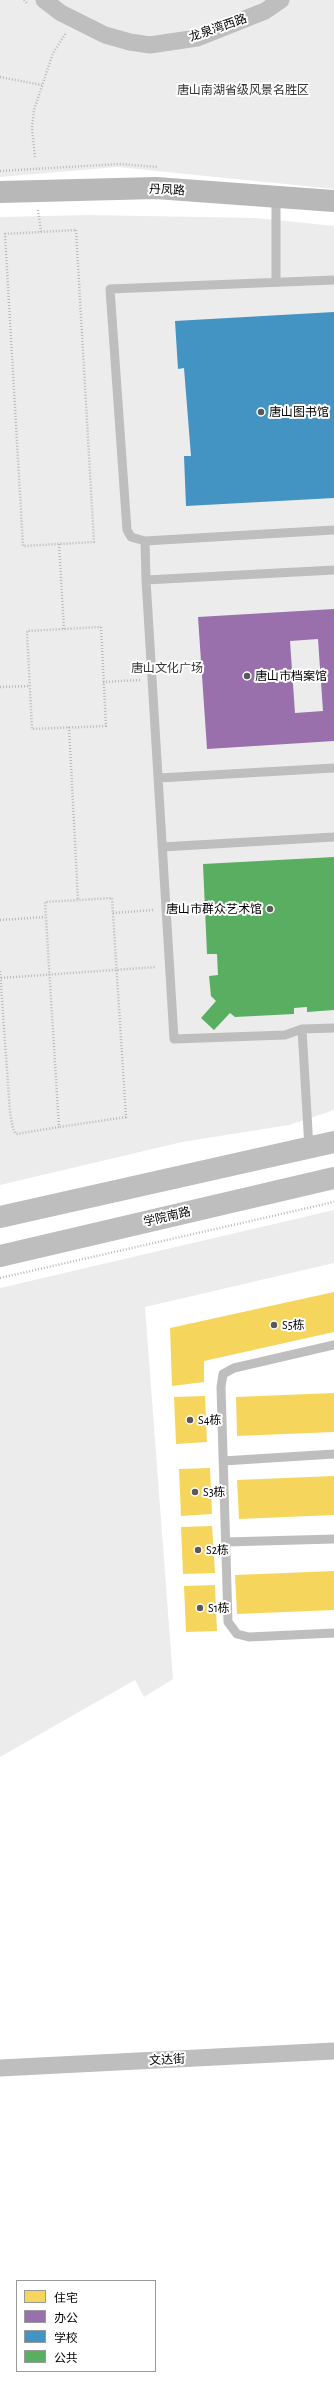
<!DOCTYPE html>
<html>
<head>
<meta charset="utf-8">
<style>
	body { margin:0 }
	#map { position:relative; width:334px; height:2388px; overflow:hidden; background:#fff; font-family:"Alegreya Sans","Noto Sans SC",sans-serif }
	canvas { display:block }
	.legend { position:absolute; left:16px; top:2280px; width:140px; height:92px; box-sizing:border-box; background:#fff; border:1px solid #999; margin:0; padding:5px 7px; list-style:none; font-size:12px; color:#000 }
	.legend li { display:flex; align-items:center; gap:8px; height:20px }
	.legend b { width:20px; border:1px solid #999 }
</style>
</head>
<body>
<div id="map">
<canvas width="334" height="2388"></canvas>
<ul class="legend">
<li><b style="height:11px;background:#f6d55c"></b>住宅</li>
<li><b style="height:11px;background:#9970ab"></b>办公</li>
<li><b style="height:11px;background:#4393c3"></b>学校</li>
<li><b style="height:11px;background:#5aae61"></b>公共</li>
</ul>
</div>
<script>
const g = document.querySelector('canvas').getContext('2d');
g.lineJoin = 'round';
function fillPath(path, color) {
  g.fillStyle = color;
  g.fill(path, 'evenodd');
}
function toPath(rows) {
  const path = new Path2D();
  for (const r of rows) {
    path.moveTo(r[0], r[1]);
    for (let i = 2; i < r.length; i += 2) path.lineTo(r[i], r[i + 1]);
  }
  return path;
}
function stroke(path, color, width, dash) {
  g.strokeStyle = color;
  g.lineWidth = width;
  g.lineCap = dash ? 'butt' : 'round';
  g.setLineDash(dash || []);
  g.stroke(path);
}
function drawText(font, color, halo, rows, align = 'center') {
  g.font = font + ' "Alegreya Sans","Noto Sans SC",sans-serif';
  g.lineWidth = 4;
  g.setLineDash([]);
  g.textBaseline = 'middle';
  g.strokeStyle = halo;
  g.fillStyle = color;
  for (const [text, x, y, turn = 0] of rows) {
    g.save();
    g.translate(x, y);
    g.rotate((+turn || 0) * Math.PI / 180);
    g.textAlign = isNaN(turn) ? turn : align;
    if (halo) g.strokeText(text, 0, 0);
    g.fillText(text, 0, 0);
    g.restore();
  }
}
fillPath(toPath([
	[0,0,334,0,334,189,117,167,0,177],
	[89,215,256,218,334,226,334,1110,289,1125,182,1142,0,1185,0,217],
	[334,1210,334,1263,145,1307,173,1679,144,1697,135,1680,0,1757,0,1288]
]), '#ececec');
fillPath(toPath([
	[334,1292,334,1332,204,1361,204,1382,172,1386,170,1328],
	[334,1393,334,1432,237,1436,236,1397],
	[205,1396,207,1442,176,1444,174,1397],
	[210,1468,212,1514,181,1516,179,1469],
	[334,1476,334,1515,239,1519,237,1480],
	[212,1526,215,1573,183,1574,181,1527],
	[334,1571,334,1610,237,1614,235,1575],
	[215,1585,217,1631,186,1632,184,1586]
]), '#f6d55c');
fillPath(toPath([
	[334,609,334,741,207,749,198,617],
	[318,639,323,711,295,713,290,641]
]), '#9970ab');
fillPath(toPath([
	[334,312,334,498,186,506,184,456,191,456,184,368,178,369,175,321]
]), '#4393c3');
fillPath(toPath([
	[334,857,334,1010,307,1012,307,1007,294,1008,294,1014,235,1017,230,1013,214,1030,201,1018,216,1001,211,996,209,976,218,975,217,954,207,954,203,864]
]), '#5aae61');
stroke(toPath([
	[24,0,28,4],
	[0,77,42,85],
	[35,157,32,128,34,110,53,53,66,33],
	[0,171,119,164,158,167],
	[38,210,41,232],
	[76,230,94,542,23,546,5,234,76,230],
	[59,544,64,629],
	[101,627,106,726,32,729,27,631,101,627],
	[103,682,140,680],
	[0,687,30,686],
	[69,727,78,900],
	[113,913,153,910,153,912],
	[0,920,45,917],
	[0,971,10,1112,13,1129,16,1134,59,1127,45,902,112,898,126,1117,59,1127],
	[1,978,156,967],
	[0,1278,334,1202]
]), '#b9b9b9', 2.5, [1, 2]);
stroke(toPath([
	[334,280,110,289,127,530,131,537,145,541,334,530],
	[276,282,276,197],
	[145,541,146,580,334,570],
	[146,580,174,1039,285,1035,302,1029],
	[159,778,334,768],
	[162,847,334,837],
	[309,1148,302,1029,334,1028],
	[334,1345,234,1368,223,1374,221,1387,228,1622,237,1634,249,1637,334,1633],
	[223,1461,334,1454],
	[226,1542,334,1539]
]), '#bebebe', 9);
stroke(toPath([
	[44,0,61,13,105,35,130,42,150,45,197,38,265,11,281,0],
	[0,2068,334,2051]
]), '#bebebe', 17);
stroke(toPath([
	[0,192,156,188,334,201]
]), '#b8b8b8', 22);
stroke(toPath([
	[0,1217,334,1142],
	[0,1256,334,1178]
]), '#bebebe', 22);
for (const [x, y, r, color] of [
	[261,412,4,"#595959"],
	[247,676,4,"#595959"],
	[270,909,4,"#595959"],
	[274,1325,4,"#595959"],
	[190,1420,4,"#595959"],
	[195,1492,4,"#595959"],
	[198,1550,4,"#595959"],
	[200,1608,4,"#595959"]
]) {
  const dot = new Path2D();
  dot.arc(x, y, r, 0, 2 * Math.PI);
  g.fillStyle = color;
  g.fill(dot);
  stroke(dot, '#fff', 1.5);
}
drawText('12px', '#000', '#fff', [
	["龙泉湾西路",218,28,-19],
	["丹凤路",167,190,3],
	["学院南路",167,1217,-13],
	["文达街",167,2060,-3]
]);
drawText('12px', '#333', '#fff', [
	["唐山南湖省级风景名胜区",243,90],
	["唐山文化广场",167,668]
]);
drawText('12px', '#000', '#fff', [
	["唐山图书馆",269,412],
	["唐山市档案馆",255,676],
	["唐山市群众艺术馆",262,909,"right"],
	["S5栋",282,1325],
	["S4栋",198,1420],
	["S3栋",203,1492],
	["S2栋",206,1550],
	["S1栋",208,1608]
], 'left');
</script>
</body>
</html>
